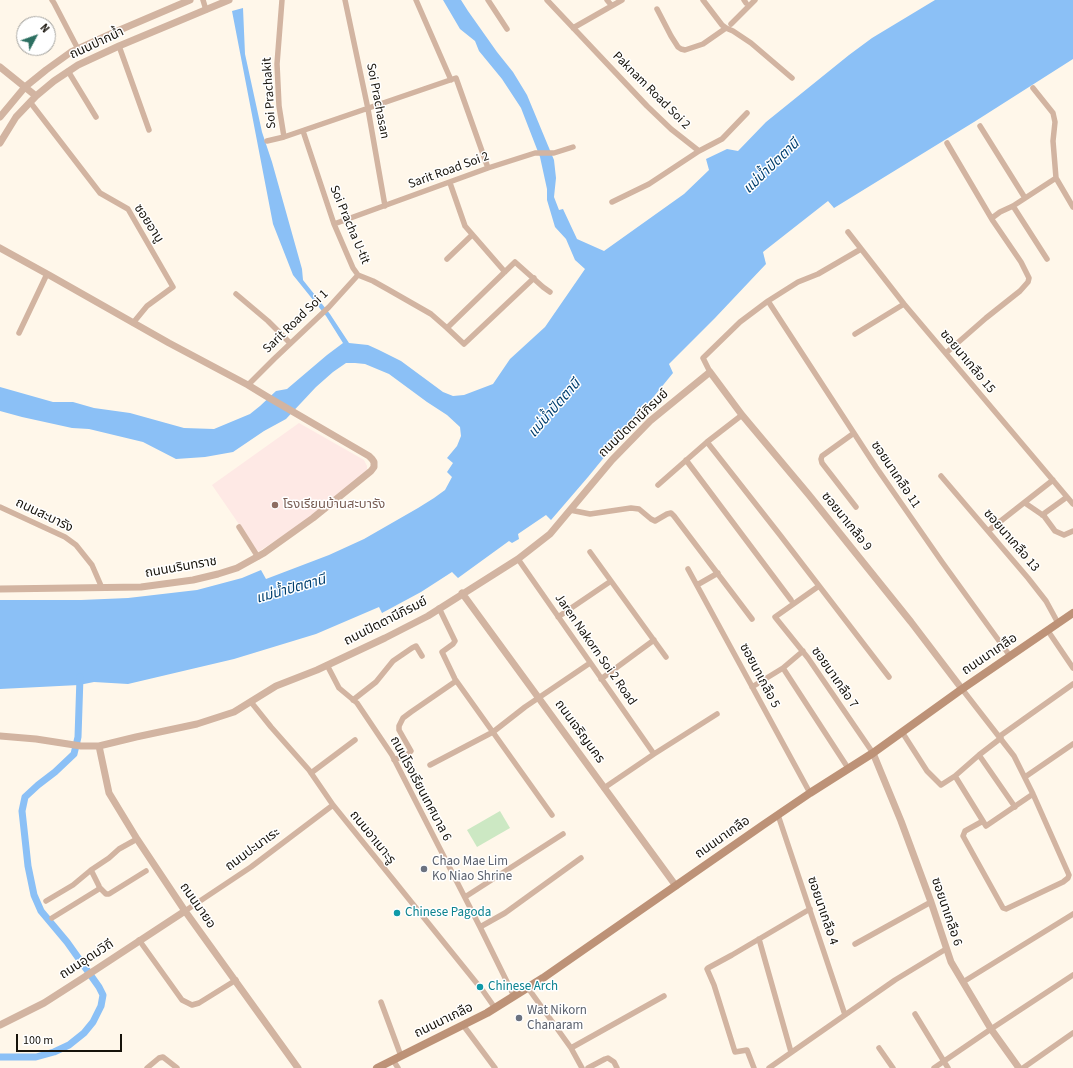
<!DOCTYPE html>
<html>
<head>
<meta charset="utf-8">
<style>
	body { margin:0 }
	#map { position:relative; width:1073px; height:1068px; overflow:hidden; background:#fff7ea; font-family:"Source Sans 3",sans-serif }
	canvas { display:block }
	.north { position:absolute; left:16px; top:16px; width:40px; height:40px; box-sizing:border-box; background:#fff; border:1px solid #a2a19d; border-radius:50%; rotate:49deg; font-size:11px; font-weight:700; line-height:16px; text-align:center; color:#17130b }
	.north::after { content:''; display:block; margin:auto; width:14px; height:18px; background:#2c6f61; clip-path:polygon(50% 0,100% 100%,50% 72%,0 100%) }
	.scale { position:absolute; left:16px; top:1034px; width:106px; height:18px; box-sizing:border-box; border:2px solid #17130b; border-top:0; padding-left:5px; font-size:12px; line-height:14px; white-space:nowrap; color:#17130b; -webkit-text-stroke:3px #fff; paint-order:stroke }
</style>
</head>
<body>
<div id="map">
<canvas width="1073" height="1068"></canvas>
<div class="north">N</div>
<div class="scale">100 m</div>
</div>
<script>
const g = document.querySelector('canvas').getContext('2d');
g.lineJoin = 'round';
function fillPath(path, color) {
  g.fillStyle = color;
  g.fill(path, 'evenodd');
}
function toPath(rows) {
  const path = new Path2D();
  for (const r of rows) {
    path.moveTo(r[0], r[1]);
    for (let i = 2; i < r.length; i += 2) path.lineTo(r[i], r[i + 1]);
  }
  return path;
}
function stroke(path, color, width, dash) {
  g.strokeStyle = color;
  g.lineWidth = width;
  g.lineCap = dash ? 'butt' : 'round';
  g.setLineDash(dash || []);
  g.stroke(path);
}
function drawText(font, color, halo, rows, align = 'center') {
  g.font = font + ' "Source Sans 3","Noto Sans Thai",sans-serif';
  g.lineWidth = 3;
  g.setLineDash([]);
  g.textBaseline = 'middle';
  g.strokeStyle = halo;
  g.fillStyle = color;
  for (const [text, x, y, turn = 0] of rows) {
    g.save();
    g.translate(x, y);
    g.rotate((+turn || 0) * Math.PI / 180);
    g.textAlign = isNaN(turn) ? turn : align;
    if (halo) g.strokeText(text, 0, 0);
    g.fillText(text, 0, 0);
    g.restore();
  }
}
fillPath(toPath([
	[299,423,364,460,367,466,367,472,301,524,258,552,212,485]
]), '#fee9e5');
fillPath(toPath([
	[500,811,510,828,477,847,467,830]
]), '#cce8c3');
fillPath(toPath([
	[443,0,461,0,468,11,497,52,513,72,527,95,554,160,556,178,554,197,559,210,563,209,577,239,604,251,684,194,709,170,706,159,727,149,738,151,766,122,849,55,872,38,935,0,1073,0,1073,59,974,122,834,208,828,201,763,252,766,264,715,318,669,364,673,373,588,477,551,520,546,515,518,534,519,539,512,543,509,541,458,578,452,572,421,592,382,613,379,607,316,634,234,659,128,684,94,682,79,685,0,689,0,600,81,600,128,598,197,590,242,578,261,570,266,579,329,555,364,539,418,508,434,498,445,490,452,477,447,472,453,463,447,458,457,446,461,436,460,427,447,415,427,402,389,374,365,364,355,363,346,363,333,372,316,387,286,419,264,431,233,452,205,457,176,459,143,442,89,429,72,428,22,417,0,411,0,387,53,402,73,402,94,408,130,413,184,428,214,429,250,414,260,406,276,391,287,389,327,355,343,343,326,316,293,275,273,224,232,11,243,8,245,54,262,132,272,162,302,269,303,280,330,314,349,343,368,345,379,350,401,361,443,392,453,396,464,395,493,384,510,359,545,327,585,269,575,260,566,239,555,227,547,200,547,189,540,157,521,108,502,79,479,51,475,41,460,29]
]), '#8bc0f6');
stroke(toPath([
	[0,1057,36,1057,54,1052,69,1045,84,1033,93,1022,101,1006,103,995,99,987,67,942,41,911,34,895,28,866,22,811,25,797,38,785,55,772,74,754,78,737,80,677]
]), '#8bc0f6', 7);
stroke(toPath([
	[52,0,54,3,78,49],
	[203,0,206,10],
	[282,0,277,64,279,106,284,137],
	[345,0,368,109,385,206],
	[416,0,451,80],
	[488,0,507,29],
	[547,0,647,106,671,129,699,151,722,139,747,113],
	[607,0,612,6],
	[703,0,722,25,726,28,733,31,751,43,792,78],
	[744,0,746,3],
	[657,9,671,36,678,47,681,49,685,50,703,44,726,28],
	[731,24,755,0],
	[573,28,622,0],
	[119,46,149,130],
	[68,71,96,117],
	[30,102,100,193,128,209,173,287,147,306,133,323],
	[980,126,1025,198],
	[303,131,334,224,353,268,358,275,373,281,389,290,431,314,447,328,464,344,534,278],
	[267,141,284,137,456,78,488,168],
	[1056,178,1073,207],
	[450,183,465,226,505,272],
	[612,202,649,184,699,151],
	[1013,206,1047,259],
	[992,218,1000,212,1013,206,1056,178,1053,141,1055,122,1053,113,1033,88],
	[334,224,488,168,535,153,554,153,573,147],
	[848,232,904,304,1073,504],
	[447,259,472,235],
	[236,294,268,321,290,343],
	[768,301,876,467,942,562,1010,656],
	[447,328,515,262,543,287,550,292],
	[19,333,47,274],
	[855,334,904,304],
	[946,353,986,318,1020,291,1028,282,1029,278,1021,262,993,221,947,143],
	[710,372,703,358,740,322,768,301,798,282,818,274,861,249],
	[248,385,274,359,329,307,358,275],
	[854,433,822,456,821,459,822,463,856,507],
	[707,442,780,535,889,677],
	[686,460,791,600],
	[941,476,1028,578,1046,601,1058,623],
	[658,485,707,442,742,415],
	[1025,503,1044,516,1055,531,1064,535,1073,531],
	[0,507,65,537,76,545,92,565,102,588],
	[570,510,590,514,631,508,639,509,651,519,655,521,667,514,671,513,674,516,752,619],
	[1042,515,1067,497],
	[239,527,258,557],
	[988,531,1053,480],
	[590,552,666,657],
	[518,559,654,754],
	[688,569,810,793],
	[697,585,718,573],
	[819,586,775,617,808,658,873,753],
	[439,608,455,641,453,644,442,652,455,679,552,815],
	[558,617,611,581],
	[1048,631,1073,668],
	[327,665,339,688,357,703,392,755,480,927,514,996],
	[783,668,848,768],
	[601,679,654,640],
	[752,687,783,668,803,651],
	[962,689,1014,756,1033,794,1069,875,1068,878,1063,882,1006,909,1003,908,963,836,965,831,983,821],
	[353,700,376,682,393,661,412,648,416,646,422,656],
	[251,702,271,727,309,770,333,805,479,986],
	[902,732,927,771,941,785,955,776,979,755,1001,738],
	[1000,736,1073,684],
	[979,755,1015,807],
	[394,760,408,754,411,751,399,730,399,726,403,718,411,712,456,681],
	[430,765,493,732,525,707,590,663],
	[311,773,355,740],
	[955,776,986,826,1033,794],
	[1025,777,1073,744],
	[604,788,654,754,717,714],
	[778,815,845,1015],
	[100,888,106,894,109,894,146,871],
	[465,897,563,834],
	[46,901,73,885,91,870,109,858,119,849,137,839],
	[185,911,251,867,333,805],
	[52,918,99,889,99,886,91,870],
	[480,927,505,913,581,858],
	[759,939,791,1052],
	[139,940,182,1000,192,1005,199,1003,236,980],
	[855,944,931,902],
	[963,982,1073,914],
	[481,988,495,1008],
	[528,988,571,1048,582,1068],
	[381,1002,401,1056],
	[915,1014,948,1068],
	[463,1025,495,1068],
	[571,1048,664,996],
	[879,1048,893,1068],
	[393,1060,398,1068],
	[147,1068,159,1058,163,1057,177,1068],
	[588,1068,605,1059,608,1058,614,1062,617,1068],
	[754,1068,747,1050,735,1052,714,985,707,969,708,968,732,955,810,909],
	[769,1068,895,980,946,949],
	[934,1068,991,1029,1073,975],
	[1023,1068,1073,1033]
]), '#d2b4a1', 5.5);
stroke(toPath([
	[0,67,36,96],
	[0,117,25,87,46,70,71,52,115,32,190,0],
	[0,143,16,117,36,96,54,81,78,65,119,46,229,0],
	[0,248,49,275,169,343,248,385,266,396,369,456,372,459,374,462,374,467,371,471,313,518,264,553,237,568,218,574,193,580,141,587,0,589],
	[462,593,676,886],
	[0,736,36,739,81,746,99,746,136,737,197,724,234,712,276,686,317,670,385,638,428,616,518,559,550,534,612,460,650,421,710,372,742,415,809,495,911,622,962,689],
	[99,746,109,793,137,839,185,911,298,1068],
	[873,753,901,821,931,902,951,962,991,1029,1019,1068],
	[0,1025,44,1003,83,978,185,911]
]), '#d2b4a1', 7);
stroke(toPath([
	[377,1068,487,1013,543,978,763,825,810,793,873,753,962,689,1073,613]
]), '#bd9277', 8);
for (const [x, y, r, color] of [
	[275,505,4,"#8d6e63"],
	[424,869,4,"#6b7280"],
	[397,913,4,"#0f9aa8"],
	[480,987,4,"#0f9aa8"],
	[519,1018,4,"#6b7280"]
]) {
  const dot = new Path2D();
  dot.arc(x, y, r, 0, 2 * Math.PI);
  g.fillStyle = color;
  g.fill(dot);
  stroke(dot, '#fff', 1.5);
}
drawText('13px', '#17130b', '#fff', [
	["ถนนปากน้ำ",97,44,-25],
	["Paknam Road Soi 2",651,91,45],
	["Soi Prachakit",270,93,-94],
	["Soi Prachasan",377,101,79],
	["Sarit Road Soi 2",449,171,-20],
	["ซอยอาบู",148,224,57],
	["Soi Pracha U-tit",349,225,67],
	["Sarit Road Soi 1",296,322,-44],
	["ซอยนาเกลือ 15",967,362,50],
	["ถนนปัตตานีภิรมย์",634,424,-44],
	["ซอยนาเกลือ 11",895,475,56],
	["ถนนสะบารัง",44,516,26],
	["ซอยนาเกลือ 9",846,522,51],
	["ซอยนาเกลือ 13",1011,541,49],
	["ถนนนรินทราช",181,568,-10],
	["ถนนปัตตานีภิรมย์",386,622,-27],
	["Jaren Nakorn Soi 2 Road",595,650,55],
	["ถนนนาเกลือ",990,655,-34],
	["ซอยนาเกลือ 5",759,676,62],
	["ซอยนาเกลือ 7",834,678,55],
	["ถนนเจริญนคร",579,732,54],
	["ถนนโรงเรียนเทศบาล 6",420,789,62],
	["ถนนอาเนาะรู",372,838,51],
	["ถนนนาเกลือ",723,838,-35],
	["ถนนปะนาเระ",253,850,-36],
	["ถนนมายอ",197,906,55],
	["ซอยนาเกลือ 4",822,911,71],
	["ซอยนาเกลือ 6",946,912,71],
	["ถนนอุดมวิถี",87,960,-33],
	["ถนนนาเกลือ",444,1021,-26]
]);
drawText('13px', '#785e54', '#fff', [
	["โรงเรียนบ้านสะบารัง",283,505]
], 'left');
drawText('13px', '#5b616d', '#fff', [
	["Chao Mae Lim",432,862],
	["Ko Niao Shrine",432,877],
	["Wat Nikorn",527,1011],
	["Chanaram",527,1026]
], 'left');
drawText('13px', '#0d838f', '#fff', [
	["Chinese Pagoda",405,913],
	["Chinese Arch",488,987]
], 'left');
drawText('italic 14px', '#003f6f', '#fff', [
	["แม่น้ำปัตตานี",772,167,-44],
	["แม่น้ำปัตตานี",555,409,-49],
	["แม่น้ำปัตตานี",291,590,-16]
]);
</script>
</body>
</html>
